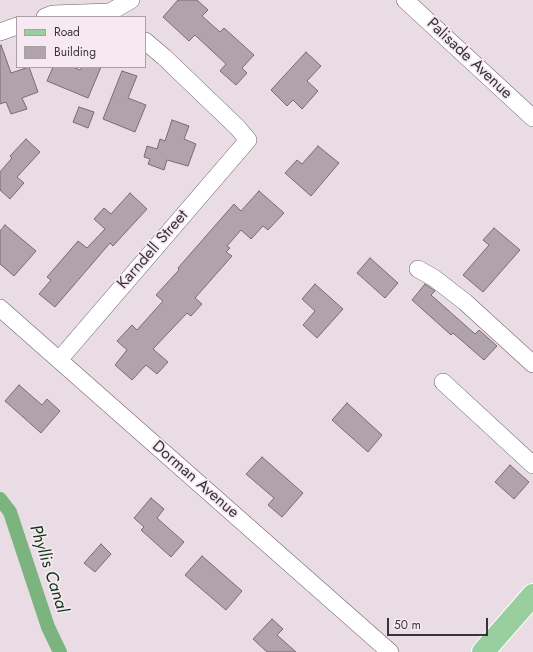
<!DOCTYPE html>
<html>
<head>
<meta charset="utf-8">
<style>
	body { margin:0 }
	#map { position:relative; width:533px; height:652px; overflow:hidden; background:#e9dce4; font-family:Jost,sans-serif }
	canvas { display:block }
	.legend { position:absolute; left:16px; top:16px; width:130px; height:52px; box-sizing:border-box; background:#f6e9f2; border:1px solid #aaa1a7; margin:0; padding:5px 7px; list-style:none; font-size:12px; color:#393437 }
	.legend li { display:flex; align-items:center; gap:8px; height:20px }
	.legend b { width:20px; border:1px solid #aaa1a7 }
	.scale { position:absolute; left:387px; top:618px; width:101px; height:18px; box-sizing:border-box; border:2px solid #393437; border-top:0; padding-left:5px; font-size:12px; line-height:14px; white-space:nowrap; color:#393437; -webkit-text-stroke:3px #f6e9f2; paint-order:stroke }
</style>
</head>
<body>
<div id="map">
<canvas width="533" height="652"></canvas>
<ul class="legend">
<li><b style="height:5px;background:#99ce9e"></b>Road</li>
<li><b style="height:11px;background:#b0a3ab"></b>Building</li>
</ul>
<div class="scale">50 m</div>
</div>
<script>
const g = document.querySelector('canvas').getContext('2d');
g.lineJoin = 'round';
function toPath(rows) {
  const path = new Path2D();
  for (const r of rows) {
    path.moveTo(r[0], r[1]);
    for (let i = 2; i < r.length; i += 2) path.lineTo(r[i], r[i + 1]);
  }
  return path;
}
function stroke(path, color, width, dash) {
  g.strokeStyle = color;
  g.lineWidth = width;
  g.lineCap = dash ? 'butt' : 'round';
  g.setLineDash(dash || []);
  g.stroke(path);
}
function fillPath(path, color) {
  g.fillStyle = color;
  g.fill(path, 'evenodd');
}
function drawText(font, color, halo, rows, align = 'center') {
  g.font = font + ' Jost,sans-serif';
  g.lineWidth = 3.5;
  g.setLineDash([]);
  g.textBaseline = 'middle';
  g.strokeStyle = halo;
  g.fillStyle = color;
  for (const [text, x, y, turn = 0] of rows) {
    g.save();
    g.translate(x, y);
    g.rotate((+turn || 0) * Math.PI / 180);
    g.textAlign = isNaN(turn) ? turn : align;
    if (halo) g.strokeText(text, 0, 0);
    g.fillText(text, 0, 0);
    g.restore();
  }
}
stroke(toPath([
	[0,499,10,512,48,627,60,652]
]), '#7cb47f', 14);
const building = toPath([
	[178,0,197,0,208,10,202,16,220,32,224,28,254,55,242,68,247,73,236,85,220,71,226,64,195,35,189,41,163,17,178,0],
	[1,45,11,73,29,67,38,92,22,98,27,109,11,114,6,102,0,104,0,46,1,45],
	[306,52,321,66,307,81,318,91,302,109,293,100,287,106,271,90,306,52],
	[53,67,73,67,80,70,82,67,101,67,88,98,47,81,53,67],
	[122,71,137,76,128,98,146,105,135,132,103,119,122,71],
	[79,107,94,112,88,128,73,122,79,107],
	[172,120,189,126,184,139,196,144,188,166,167,160,164,170,148,164,150,159,144,157,147,146,157,149,160,139,165,141,172,120],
	[26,139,40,152,17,177,24,183,10,199,0,190,0,172,12,158,10,156,26,139],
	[318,146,339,163,311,196,285,173,297,160,302,164,318,146],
	[259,191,284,213,268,230,263,226,251,239,241,230,227,246,230,248,226,252,232,256,195,298,202,304,191,316,187,313,153,349,168,362,157,374,146,365,132,380,115,365,127,350,117,341,132,325,137,330,163,301,156,295,179,270,178,268,234,204,241,211,259,191],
	[130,193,147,209,113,246,110,243,55,307,39,294,51,280,47,277,78,241,87,248,105,229,94,219,104,208,111,214,130,193],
	[5,225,36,251,14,276,0,264,0,231,5,225],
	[494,228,520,250,483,292,463,275,489,245,483,240,494,228],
	[370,258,398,283,385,298,357,273,370,258],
	[315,284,343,309,317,338,303,325,315,311,302,299,315,284],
	[425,284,435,291,431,295,475,334,479,330,497,346,484,360,453,333,451,335,412,300,425,284],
	[19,385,42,405,47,399,60,411,41,433,5,401,19,385],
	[347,403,382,435,368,452,332,420,347,403],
	[262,457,303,493,282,517,268,505,274,498,246,474,262,457],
	[510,465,529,482,514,499,495,482,510,465],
	[151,498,164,509,157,518,184,542,171,557,141,530,144,527,134,518,151,498],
	[101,544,111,554,95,572,84,563,101,544],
	[202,556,242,591,226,610,185,575,202,556],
	[272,619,283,629,277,635,296,652,267,652,253,639,272,619]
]);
fillPath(building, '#b0a3ab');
stroke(building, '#786c74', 1);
const minor = toPath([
	[405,0,533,118],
	[45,17,53,14,110,12,131,0],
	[0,32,17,26],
	[418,269,434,278,465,302,533,364],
	[0,308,390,652],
	[59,360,248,140,238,128,164,57,145,41],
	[443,382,533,465]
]);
const major = toPath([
	[483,652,533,595]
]);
stroke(minor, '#6d6169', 18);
stroke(major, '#fff', 24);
stroke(minor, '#fff', 17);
stroke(major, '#99ce9e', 22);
drawText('16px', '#393437', '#f6e9f2', [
	["Palisade Avenue",469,59,43],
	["Karndell Street",153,250,-49],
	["Dorman Avenue",195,480,41]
]);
drawText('italic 17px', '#0e3613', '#f6e9f2', [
	["Phyllis Canal",48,569,72]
]);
</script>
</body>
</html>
